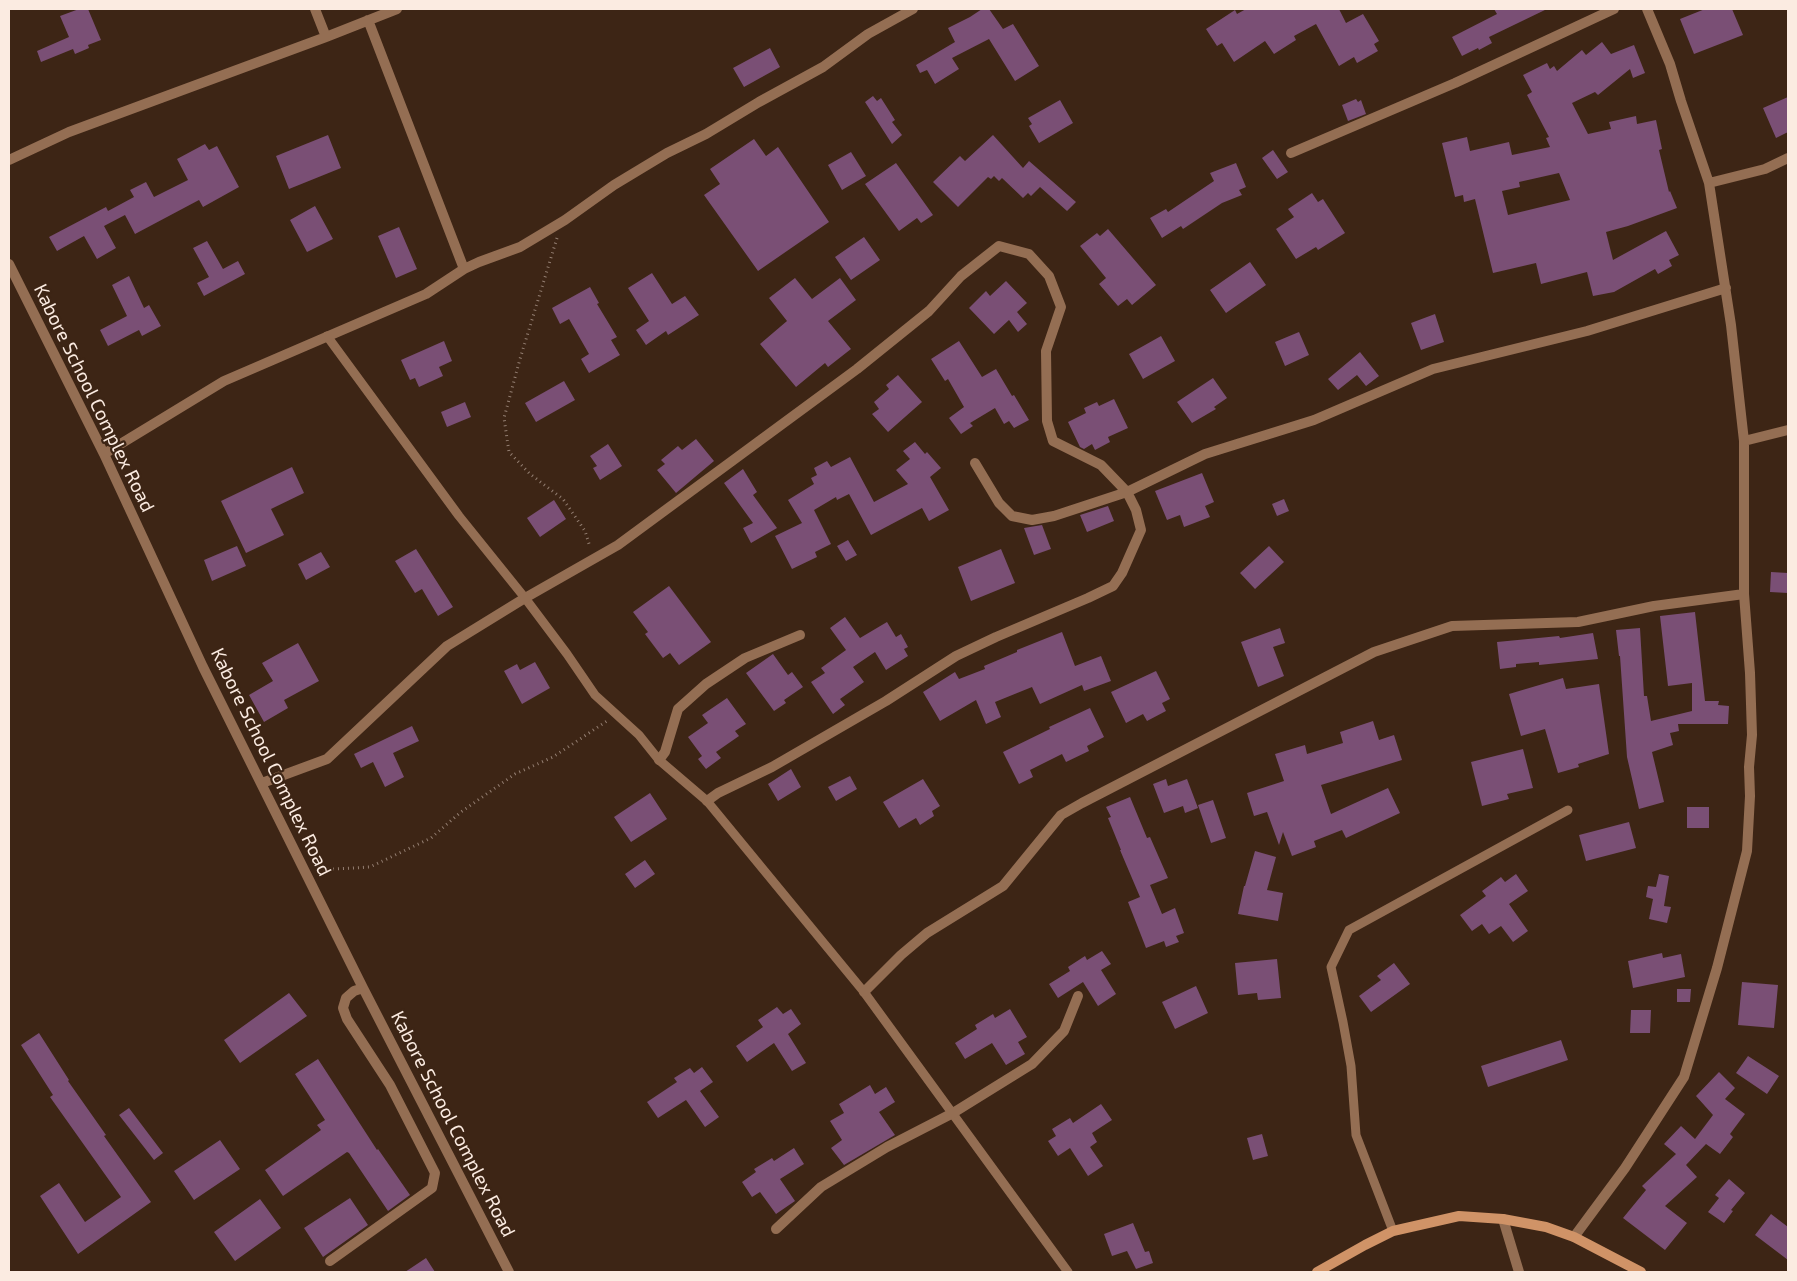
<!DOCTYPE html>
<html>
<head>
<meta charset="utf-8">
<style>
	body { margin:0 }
	#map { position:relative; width:1797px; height:1281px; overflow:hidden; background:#3d2515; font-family:"Exo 2",sans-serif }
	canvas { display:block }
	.frame { position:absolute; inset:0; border:10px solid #fbebe1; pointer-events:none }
</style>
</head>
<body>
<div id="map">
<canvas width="1797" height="1281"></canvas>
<div class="frame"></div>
</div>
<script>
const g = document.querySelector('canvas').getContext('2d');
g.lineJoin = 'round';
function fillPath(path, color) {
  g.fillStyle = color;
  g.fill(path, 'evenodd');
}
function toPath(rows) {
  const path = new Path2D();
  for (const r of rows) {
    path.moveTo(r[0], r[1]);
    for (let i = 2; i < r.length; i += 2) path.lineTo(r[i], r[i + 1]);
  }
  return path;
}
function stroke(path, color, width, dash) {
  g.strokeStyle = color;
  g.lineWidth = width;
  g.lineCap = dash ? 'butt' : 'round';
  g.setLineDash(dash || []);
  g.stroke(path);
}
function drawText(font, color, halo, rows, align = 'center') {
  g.font = font + ' "Exo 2",sans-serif';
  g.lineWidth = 4.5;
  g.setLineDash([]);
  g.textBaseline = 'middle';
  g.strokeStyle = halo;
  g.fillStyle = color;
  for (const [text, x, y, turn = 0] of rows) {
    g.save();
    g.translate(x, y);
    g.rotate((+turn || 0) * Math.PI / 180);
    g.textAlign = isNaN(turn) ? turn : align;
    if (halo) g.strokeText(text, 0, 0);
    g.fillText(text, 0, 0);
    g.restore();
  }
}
fillPath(toPath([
	[79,9,88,9,101,40,88,45,89,48,75,54,73,49,41,62,37,51,69,37,60,16],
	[982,9,989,9,1003,29,1013,24,1039,66,1015,81,989,39,952,58,959,69,935,84,927,70,920,73,916,65,955,42,948,28,970,17],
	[1246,9,1339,9,1346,23,1363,14,1379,41,1374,44,1378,51,1357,63,1354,57,1339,66,1316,24,1294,36,1296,40,1274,54,1265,41,1234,62,1222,43,1217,46,1206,29,1235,10,1237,14],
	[1494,9,1547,9,1489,37,1492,43,1479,50,1478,48,1462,56,1452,37,1497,14],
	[1705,9,1732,9,1743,35,1694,54,1680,19],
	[1602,42,1611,54,1634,45,1645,73,1633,78,1630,69,1598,95,1595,92,1572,103,1588,134,1611,129,1609,122,1636,116,1637,124,1656,120,1662,149,1659,150,1669,192,1670,191,1677,208,1628,226,1606,232,1613,260,1666,231,1679,255,1669,260,1672,266,1658,274,1655,269,1614,292,1593,296,1587,272,1541,284,1536,263,1493,273,1475,199,1464,202,1463,195,1455,197,1442,143,1467,137,1470,151,1509,142,1512,155,1550,147,1546,138,1549,137,1527,95,1532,92,1523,75,1547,63,1550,69,1554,66,1557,71,1582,50,1586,55],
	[1559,173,1570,200,1508,215,1502,191,1520,187,1519,182],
	[770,48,780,67,744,87,733,68],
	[873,96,877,101,881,98,895,120,892,122,902,135,892,144,865,102],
	[1788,97,1788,132,1776,138,1763,108],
	[1356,99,1358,102,1361,100,1366,114,1348,121,1342,105],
	[1060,100,1073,123,1039,143,1029,126,1032,124,1028,118],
	[328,135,341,168,289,189,276,156],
	[993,135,1023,168,1029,161,1076,202,1067,211,1040,187,1031,196,1028,193,1023,198,1002,178,999,181,994,176,991,179,988,177,958,207,933,182,960,156,965,161],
	[754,139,766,156,778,147,829,222,758,271,704,195,720,184,710,169],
	[205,144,209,150,217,146,239,187,203,207,199,200,135,234,125,215,104,226,116,248,97,259,84,236,57,251,49,237,106,207,108,211,134,197,130,190,146,182,154,197,188,180,177,159],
	[1273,150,1288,172,1277,179,1262,158],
	[851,152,866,176,842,190,828,165],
	[896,163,933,215,921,223,917,218,899,231,865,184],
	[1236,163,1246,187,1239,190,1242,195,1222,203,1183,229,1181,226,1162,238,1150,218,1166,209,1168,212,1214,181,1210,173],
	[1312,193,1318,202,1323,199,1345,233,1318,250,1316,247,1296,259,1276,229,1294,217,1288,209],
	[315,206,333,239,307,252,290,220],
	[399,227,417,269,396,278,378,236],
	[1108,229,1156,285,1132,305,1127,299,1118,306,1099,284,1106,278,1080,246,1097,233,1100,236],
	[864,237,880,260,851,280,835,257],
	[207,241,223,269,238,261,245,274,204,296,197,283,209,277,193,248],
	[1250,262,1266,285,1226,313,1210,290],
	[652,273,672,304,685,296,699,315,668,335,666,331,646,345,636,330,649,321,628,288],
	[129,276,144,308,149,305,161,326,142,336,139,330,108,346,100,330,127,316,112,285],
	[795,278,812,299,840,278,856,300,828,321,851,349,828,367,825,363,796,387,760,344,787,321,769,298],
	[1006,281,1027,303,1017,312,1027,324,1018,332,1009,320,994,334,969,308,986,291,990,296],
	[590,287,599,303,597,304,617,337,611,340,620,355,589,373,581,359,589,354,569,319,560,324,552,308],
	[1435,314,1444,342,1421,350,1411,323],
	[1299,332,1309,355,1285,366,1275,342],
	[1161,336,1175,361,1143,379,1129,354],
	[444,341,452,361,439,367,443,376,419,387,415,378,410,380,401,360],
	[959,341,982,377,996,369,1012,396,1014,395,1029,420,1014,428,1009,421,1004,424,995,408,970,423,973,426,961,434,949,418,964,407,948,379,945,381,931,359],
	[1360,352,1379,376,1366,386,1357,375,1338,390,1328,379],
	[898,375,922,402,888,432,872,414,879,409,874,402,889,389,886,385],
	[1213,378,1227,398,1214,407,1216,409,1192,423,1177,402],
	[564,381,575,400,536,422,525,403],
	[1114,399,1128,428,1108,437,1110,442,1095,450,1092,444,1084,449,1080,447,1068,422,1086,413,1084,408,1097,402,1099,406],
	[465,402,471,417,447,427,441,412],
	[696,439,714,461,676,493,657,470,665,464,661,460,678,446,682,450],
	[915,442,925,454,927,452,941,468,930,477,949,510,929,521,922,508,871,535,849,494,837,500,836,497,814,510,831,544,815,552,817,557,792,569,775,536,802,523,788,500,814,484,811,478,817,475,814,468,827,461,831,467,850,457,874,502,908,484,896,470,910,459,903,451],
	[608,444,622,466,600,480,593,468,597,466,590,456],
	[292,467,304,493,271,509,284,535,246,553,221,501],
	[743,469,757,492,753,495,777,528,751,543,743,528,753,523,724,483],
	[1202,473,1214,502,1205,506,1210,517,1184,527,1180,515,1167,520,1155,491],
	[1284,499,1289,511,1277,516,1272,504],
	[554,500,566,519,540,537,527,518],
	[1108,506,1114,521,1087,532,1080,515],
	[1042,525,1051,549,1034,555,1024,528],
	[848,540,857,555,846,561,837,546],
	[237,546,246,566,212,581,204,560],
	[1269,546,1284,562,1255,589,1240,573],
	[416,549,453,607,438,616,422,589,415,593,395,561],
	[1001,549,1015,583,971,601,958,567],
	[321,552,330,567,306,580,298,564],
	[1771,572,1788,573,1788,593,1770,592],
	[669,586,711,642,679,665,670,653,663,658,645,634,648,632,633,612],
	[1695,612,1705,701,1719,701,1718,705,1729,706,1728,724,1678,724,1679,731,1670,733,1673,745,1652,752,1664,802,1639,809,1627,757,1620,656,1619,656,1616,630,1640,628,1644,696,1647,696,1651,721,1692,711,1692,683,1668,686,1660,616],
	[845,617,860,638,887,622,896,637,901,634,908,647,904,649,908,656,886,670,875,652,853,667,864,682,840,699,845,705,833,714,811,682,825,673,821,668,846,650,830,628],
	[1280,628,1285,643,1273,647,1284,676,1258,687,1241,642],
	[1062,632,1075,666,1101,656,1111,681,1084,691,1082,685,1040,704,1032,687,995,702,1001,717,986,724,976,700,940,721,923,692,955,672,959,679,985,669,984,666,1017,652,1017,650],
	[1593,633,1598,659,1539,665,1539,662,1516,664,1516,667,1500,669,1497,642,1559,636,1560,638],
	[298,643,319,681,284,700,288,708,264,722,249,695,273,681,262,663],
	[773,654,788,675,792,672,803,687,784,700,786,703,774,711,746,673],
	[535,662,550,688,522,704,504,671,517,664,520,670],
	[1156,671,1170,699,1162,703,1166,711,1147,721,1143,714,1126,723,1111,692],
	[1563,678,1566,689,1599,684,1609,754,1578,764,1579,767,1558,773,1545,729,1521,736,1509,694],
	[727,698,746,724,735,731,739,736,716,752,721,758,706,769,698,759,702,756,688,737,708,723,702,715],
	[1090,708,1104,737,1087,746,1089,751,1066,762,1062,754,1030,770,1033,777,1019,784,1003,752,1050,729,1049,727],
	[1373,721,1379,740,1394,735,1402,760,1321,785,1331,814,1388,788,1400,813,1346,838,1342,830,1314,841,1316,847,1292,856,1283,832,1279,845,1267,812,1254,816,1247,793,1284,781,1275,754,1305,745,1307,754,1343,743,1340,732],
	[412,726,419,741,393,753,404,777,385,787,373,762,361,768,354,754],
	[1523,749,1533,788,1507,794,1509,799,1482,806,1471,762],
	[791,769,801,787,778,801,768,784],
	[850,776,857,789,836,801,828,787],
	[923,779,940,806,932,811,934,816,920,825,916,818,899,828,883,802],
	[1166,779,1168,786,1187,779,1198,808,1185,813,1183,806,1164,813,1153,784],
	[650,793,667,819,631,842,614,817],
	[1130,797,1147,838,1150,837,1168,878,1150,885,1162,914,1175,908,1184,933,1176,936,1179,942,1166,947,1164,941,1146,948,1128,902,1140,897,1120,850,1121,850,1108,818,1111,817,1106,807],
	[1213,800,1226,838,1211,843,1198,805],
	[1687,807,1709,807,1709,828,1687,828],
	[1629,822,1636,848,1586,861,1579,835],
	[1255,851,1276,857,1267,890,1283,893,1278,921,1238,914,1244,886,1245,886],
	[645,860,655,874,635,888,625,874],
	[1516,874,1528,891,1509,904,1528,931,1513,942,1501,926,1489,934,1482,924,1472,931,1460,915,1486,896,1482,891,1501,877,1505,882],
	[1659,874,1669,876,1664,906,1671,907,1667,923,1649,919,1653,899,1646,897,1648,886,1656,887],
	[1102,951,1111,964,1101,970,1116,994,1098,1006,1083,982,1058,998,1049,984,1070,971,1068,967,1085,956,1087,960],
	[1662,953,1663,958,1681,954,1685,977,1633,988,1628,961],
	[1277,959,1281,998,1258,1000,1257,993,1238,995,1235,963],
	[1394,963,1410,984,1371,1012,1359,996,1381,980,1377,976],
	[1742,982,1778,985,1774,1028,1738,1025],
	[1196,986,1208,1013,1175,1029,1162,1002],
	[1677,989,1691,989,1690,1002,1677,1002],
	[289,993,307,1016,240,1063,224,1040],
	[777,1007,783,1014,791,1009,801,1024,788,1034,806,1063,792,1071,774,1043,747,1062,736,1046,763,1027,758,1020],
	[1010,1009,1027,1037,1018,1042,1025,1054,1006,1065,992,1043,965,1059,955,1043,977,1029,975,1025,993,1014,995,1018],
	[1631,1010,1651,1010,1650,1033,1630,1033],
	[39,1033,69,1080,68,1081,106,1135,104,1136,151,1202,78,1254,40,1196,59,1183,85,1222,121,1197,50,1097,53,1095,21,1045],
	[1561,1040,1568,1060,1488,1087,1481,1066],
	[1748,1056,1779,1076,1767,1094,1736,1073],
	[318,1059,377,1150,378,1149,410,1195,388,1211,349,1153,347,1152,283,1196,265,1170,321,1130,317,1125,325,1120,295,1074],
	[702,1067,713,1082,700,1091,719,1117,705,1127,686,1100,658,1118,647,1102,677,1082,674,1078,690,1068,694,1073],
	[1719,1072,1735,1088,1725,1099,1745,1114,1730,1134,1733,1137,1720,1154,1706,1144,1686,1165,1697,1177,1665,1206,1687,1223,1665,1250,1623,1218,1646,1190,1642,1186,1676,1154,1664,1144,1681,1126,1695,1139,1713,1115,1696,1096],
	[870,1085,875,1094,886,1087,895,1102,879,1112,895,1135,844,1165,831,1148,842,1140,830,1121,844,1113,839,1104],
	[1101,1104,1112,1120,1092,1133,1097,1142,1090,1147,1103,1166,1088,1176,1070,1148,1058,1156,1048,1141,1056,1136,1052,1129,1070,1118,1073,1123],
	[129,1108,163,1153,154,1160,119,1115],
	[1262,1134,1268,1156,1253,1160,1247,1138],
	[220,1140,240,1169,194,1200,174,1171],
	[794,1148,804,1164,780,1179,795,1201,776,1214,760,1192,752,1197,742,1182,756,1172,754,1169,772,1158,774,1161],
	[1729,1179,1745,1193,1731,1210,1733,1211,1724,1223,1708,1212,1719,1198,1715,1195],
	[350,1198,368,1225,323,1257,304,1228],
	[260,1199,281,1228,235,1261,214,1232],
	[1771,1214,1788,1227,1788,1260,1755,1235],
	[1133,1223,1145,1252,1149,1251,1153,1263,1136,1269,1127,1251,1112,1256,1104,1234],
	[426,1258,435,1272,405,1272]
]), '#7a4f75');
stroke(toPath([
	[557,238,520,359,504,418,509,452,530,474,563,499,585,531,590,547],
	[318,870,370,867,431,838,461,812,515,774,553,757,607,721]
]), '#947f72', 3, [1, 4]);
stroke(toPath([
	[327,336,459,516,525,598,567,654,595,695,639,735,659,760,707,801,864,992,1068,1272],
	[1393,1231,1356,1135,1351,1066,1343,1022,1331,967,1349,930,1568,810]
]), '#946e53', 9);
stroke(toPath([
	[315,9,326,37],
	[368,20,464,269],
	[1291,153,1455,83,1614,9],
	[9,160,69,132,326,37,397,9],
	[1709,183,1765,169,1788,158],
	[9,264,104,454,203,667,363,988,509,1272],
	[1744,441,1788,430],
	[104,454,224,381,426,294,464,269,479,262,520,247,565,220,614,185,667,153,706,134,759,102,823,67,868,34,913,9],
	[975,463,999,503,1012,516,1032,520,1054,516,1127,492,1205,454,1314,420,1433,369,1587,331,1726,288],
	[659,760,665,752,678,709,706,684,745,658,800,635],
	[262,783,327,759,447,646,525,598,618,545,857,369,929,311,961,276,999,246,1029,254,1049,276,1061,307,1046,351,1047,421,1053,441,1101,465,1127,492,1136,510,1141,530,1122,573,1113,586,1088,598,996,637,956,656,886,701,772,767,718,793,707,801],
	[864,992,901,955,927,933,1003,886,1061,815,1082,803,1374,652,1452,626,1578,622,1654,606,1744,594],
	[1503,1219,1519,1272],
	[776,1229,821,1187,887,1147,953,1113,1032,1064,1064,1031,1078,996],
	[1574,1237,1625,1168,1684,1077,1717,968,1747,851,1750,796,1749,767,1752,735,1750,673,1744,594,1744,441,1731,325,1709,183,1681,101,1670,64,1647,9],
	[330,1261,432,1188,435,1173,390,1085,347,1019,343,1008,346,998,354,991,363,988]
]), '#946e53', 10);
stroke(toPath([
	[1317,1272,1365,1245,1393,1231,1459,1216,1503,1219,1546,1227,1574,1237,1641,1272]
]), '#d09367', 10);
drawText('19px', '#fbebe1', '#3d2515', [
	["Kabore School Complex Road",94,398,64],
	["Kabore School Complex Road",271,762,64],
	["Kabore School Complex Road",453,1124,63]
]);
</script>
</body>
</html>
